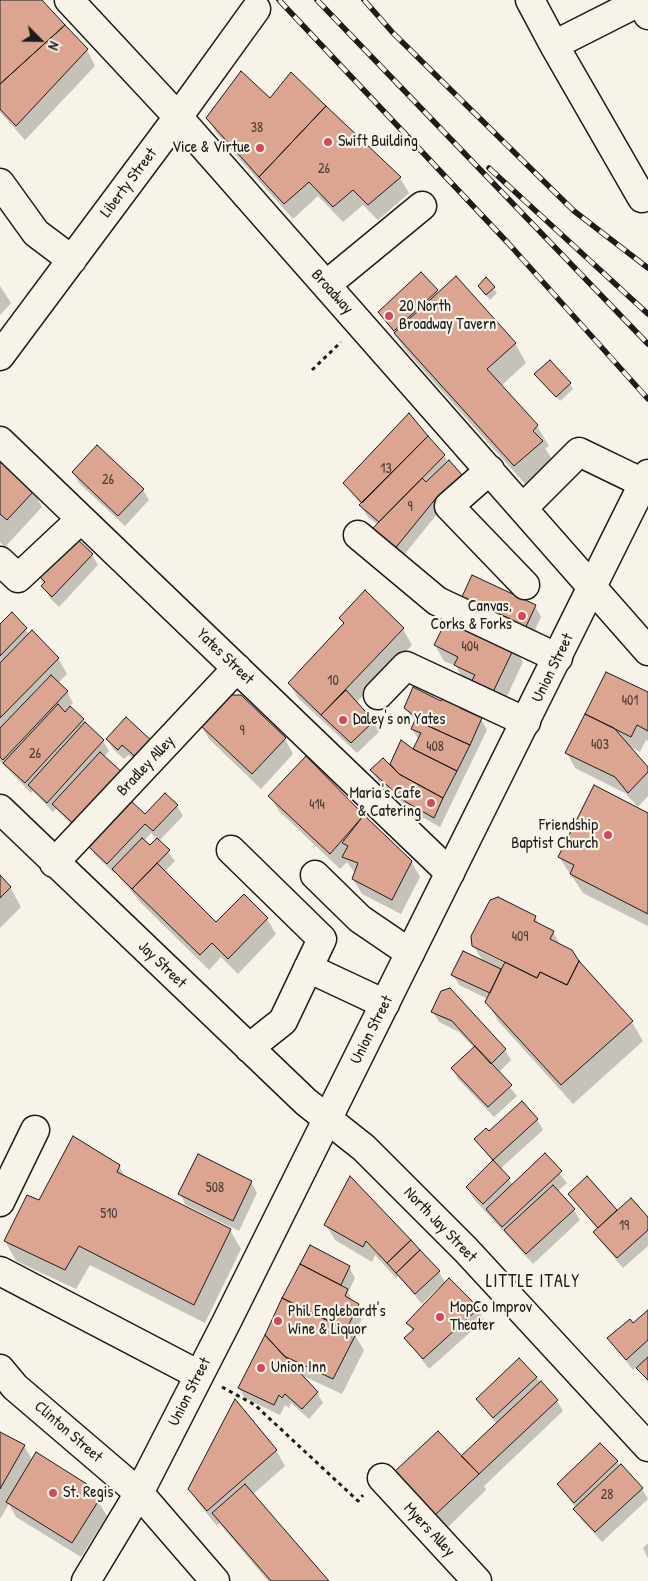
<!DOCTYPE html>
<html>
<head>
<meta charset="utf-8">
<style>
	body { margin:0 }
	#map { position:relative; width:648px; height:1581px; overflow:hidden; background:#f7f3e8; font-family:"Patrick Hand",sans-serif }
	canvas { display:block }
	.north { position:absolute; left:15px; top:15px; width:50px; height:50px; -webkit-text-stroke:4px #f7f3e8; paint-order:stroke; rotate:113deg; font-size:14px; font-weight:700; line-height:20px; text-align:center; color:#1c1c1c }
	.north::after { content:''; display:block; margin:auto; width:18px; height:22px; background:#1c1c1c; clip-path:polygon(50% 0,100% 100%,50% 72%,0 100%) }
</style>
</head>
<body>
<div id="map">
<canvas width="648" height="1581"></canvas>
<div class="north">N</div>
</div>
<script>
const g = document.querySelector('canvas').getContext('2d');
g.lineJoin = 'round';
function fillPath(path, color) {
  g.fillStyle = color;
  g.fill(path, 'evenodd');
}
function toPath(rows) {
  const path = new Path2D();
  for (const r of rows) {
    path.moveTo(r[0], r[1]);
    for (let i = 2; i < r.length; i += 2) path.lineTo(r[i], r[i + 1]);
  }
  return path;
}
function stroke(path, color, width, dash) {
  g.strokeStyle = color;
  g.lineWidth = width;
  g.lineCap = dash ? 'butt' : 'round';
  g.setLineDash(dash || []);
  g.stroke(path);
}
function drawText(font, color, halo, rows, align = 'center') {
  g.font = font + ' "Patrick Hand",sans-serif';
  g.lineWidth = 4.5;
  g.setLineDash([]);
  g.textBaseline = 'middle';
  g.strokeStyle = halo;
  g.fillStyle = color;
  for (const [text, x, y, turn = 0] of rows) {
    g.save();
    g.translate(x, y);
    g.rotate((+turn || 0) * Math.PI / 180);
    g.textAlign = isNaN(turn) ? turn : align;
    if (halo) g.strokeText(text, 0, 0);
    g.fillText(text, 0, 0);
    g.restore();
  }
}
fillPath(toPath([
	[0,0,41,0,87,50,95,66,25,140,0,112],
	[291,74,400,178,409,193,378,220,363,205,343,222,318,196,293,219,217,134,208,118,271,100],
	[421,274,439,294,515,343,526,363,501,386,537,426,549,446,545,448,553,461,526,485,407,352,379,312],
	[486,279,497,293,490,300,479,286],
	[0,286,11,303,0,315],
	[539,379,570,384,573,389,560,401],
	[444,456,467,486,442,508,399,561,378,525,367,516,361,505,345,483],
	[0,461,33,491,42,507,5,547,0,542],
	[73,472,143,490,149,500,125,526,79,483],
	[92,555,98,565,59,607,49,597,39,575],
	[365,592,403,629,412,645,356,703,373,721,379,732,357,753,298,698,289,683,344,625,340,618],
	[535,606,541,617,530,641,467,612],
	[12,614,29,634,58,658,67,674,58,683,67,692,73,703,69,707,103,741,109,751,104,757,84,837,56,809,53,812,33,791,31,793,0,761,0,626],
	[456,632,514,647,523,662,502,707,464,681,456,666,444,661,435,645],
	[648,694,648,741,646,740,640,752,627,745,648,769,648,796,638,807,625,793,575,768,567,753],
	[463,701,468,713,481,719,487,730,440,827,413,812,378,781,372,770,390,767,402,742,414,751,419,740,412,729,416,722,405,708],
	[126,719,146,770,129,755,124,759,114,750,107,739],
	[200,724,285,739,293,754,261,789,209,739],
	[306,758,411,861,420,877,401,914,362,894,353,879,355,873,347,862,340,869,279,811,270,796],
	[177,806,183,816,159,841,175,861,164,872,216,923,244,896,267,919,276,934,238,974,221,957,209,970,142,904,115,872,114,873,96,856,90,846,145,816],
	[151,833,157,839,150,847,144,841],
	[648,814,648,926,583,893,559,857],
	[0,877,10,887,21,907,0,928],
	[535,917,540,926,553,932,561,946,632,1022,643,1041,573,1104,498,1021,487,1002,488,999,459,985,453,975,483,961,473,945],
	[480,948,537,979,480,951],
	[442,992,505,1050,511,1060,498,1073,517,1096,494,1117,458,1079,452,1068,474,1048,459,1032,439,1022,433,1012],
	[537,1119,543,1130,500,1169,513,1185,545,1155,567,1183,558,1191,574,1210,580,1220,533,1264,473,1198,467,1187,493,1162,476,1140,489,1133],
	[119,1166,126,1178,230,1230,241,1249,205,1323,90,1265,76,1289,16,1261,5,1241,40,1201],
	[350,1178,439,1272,446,1284,449,1280,478,1309,484,1320,429,1369,406,1339,413,1332,408,1323,440,1290,438,1288,422,1304,398,1276,396,1278,375,1255,372,1262,335,1240,326,1225],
	[587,1178,617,1212,648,1219,648,1246,623,1268,601,1242,595,1232,598,1230,569,1194],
	[251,1182,257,1193,239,1231,186,1205,180,1194],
	[310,1247,349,1267,355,1278,348,1292,353,1302,358,1305,364,1315,354,1334,364,1350,342,1394,299,1374,317,1393,323,1403,309,1419,291,1403,289,1408,285,1405,280,1415,245,1398,239,1388],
	[648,1311,648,1383,637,1366,633,1370,609,1339,633,1324],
	[536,1377,557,1401,563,1411,484,1486,486,1490,445,1530,405,1487,461,1458,497,1424,477,1399],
	[0,1433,24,1446,33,1461,89,1486,107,1516,81,1557,16,1517,9,1504,0,1519],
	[276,1450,285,1466,252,1495,327,1581,268,1581,219,1523,217,1526,199,1504,190,1488],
	[617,1462,642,1489,648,1499,602,1542,581,1519,576,1508,558,1485],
	[648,1543,648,1558,643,1548]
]), '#0003');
const building = toPath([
	[0,0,42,0,65,25,0,84,0,0],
	[65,25,88,49,16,126,0,109,0,84,65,25],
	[241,71,270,98,291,72,326,106,259,177,206,118,241,71],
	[326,106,401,177,368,205,353,190,333,207,309,182,284,204,259,177,326,106],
	[421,272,438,290,394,331,378,312,421,272],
	[456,276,516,343,487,369,538,425,533,431,543,441,514,466,394,333,456,276],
	[486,277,495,287,486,295,478,286,486,277],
	[550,360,571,383,556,397,534,374,550,360],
	[409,413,428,436,362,503,343,483,409,413],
	[428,436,445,455,379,522,359,505,428,436],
	[97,445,144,489,118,516,72,472,97,445],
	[0,459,34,491,7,520,0,514,0,459],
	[449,460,462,475,437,497,393,551,369,532,422,478,426,482,449,460],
	[74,536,93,554,52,597,41,586,45,582,38,575,74,536],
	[472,575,536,605,524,631,460,601,472,575],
	[365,590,404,628,321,715,288,683,344,623,339,618,365,590],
	[12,612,27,628,0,656,0,624,12,612],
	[460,619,515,646,493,692,471,682,475,675,454,665,458,657,434,645,444,625,455,630,460,619],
	[32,630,59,658,0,718,0,663,32,630],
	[606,672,648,692,648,731,637,725,631,737,585,714,606,672],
	[51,675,68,691,3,760,0,757,0,728,51,675],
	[413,687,441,701,445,692,464,700,460,708,482,718,470,745,426,725,404,708,413,687],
	[346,690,374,721,351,743,321,715,346,690],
	[226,695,241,695,286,738,252,774,199,724,226,695],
	[58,704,65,712,70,706,84,719,25,783,3,763,58,704],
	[585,714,614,728,648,767,648,772,628,793,615,777,565,753,585,714],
	[126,717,154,743,139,760,122,745,118,750,106,739,126,717],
	[416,718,426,725,470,745,457,771,413,749,421,733,411,729,416,718],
	[85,722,104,740,47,803,28,785,85,722],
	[401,740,413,749,457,771,443,798,399,774,390,764,401,740],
	[100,752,125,775,77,827,52,804,100,752],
	[306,756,364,815,330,854,268,796,306,756],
	[383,758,399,774,443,798,434,818,406,802,370,770,383,758],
	[594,785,648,813,648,914,570,874,574,865,558,857,594,785],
	[165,793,178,805,153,831,145,824,107,864,88,846,131,801,145,814,165,793],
	[364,815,412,861,392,900,352,879,358,863,342,857,348,846,342,843,364,815],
	[142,838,150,845,157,838,170,850,132,889,112,869,142,838],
	[157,863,216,922,244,894,268,918,228,959,212,943,200,955,132,889,157,863],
	[0,875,11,887,0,898,0,875],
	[498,897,536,916,534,921,554,931,550,939,572,950,579,961,567,985,540,972,537,978,472,946,471,936,490,900,498,897],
	[463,951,501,969,490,993,451,975,463,951],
	[579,961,633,1021,561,1085,485,1002,505,962,537,978,540,972,567,985,579,961],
	[450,988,506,1049,491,1064,452,1021,431,1012,441,991,450,988],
	[475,1046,512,1085,488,1107,451,1068,475,1046],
	[522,1101,538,1119,493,1160,474,1139,486,1128,489,1131,522,1101],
	[73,1136,120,1165,117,1172,231,1229,194,1305,79,1246,65,1270,4,1241,27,1195,39,1200,73,1136],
	[545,1153,562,1171,502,1227,486,1209,545,1153],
	[198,1154,252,1181,233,1221,178,1194,198,1154],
	[493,1160,510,1178,483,1204,466,1187,493,1160],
	[350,1176,411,1240,387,1263,366,1241,363,1247,324,1225,350,1176],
	[587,1176,617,1210,598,1228,568,1194,587,1176],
	[553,1185,575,1209,526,1254,504,1230,553,1185],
	[631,1198,648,1217,648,1230,617,1258,593,1232,631,1198],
	[411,1240,420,1250,396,1273,387,1263,411,1240],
	[310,1245,350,1266,341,1285,300,1264,310,1245],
	[420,1250,440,1271,415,1294,396,1273,420,1250],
	[300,1264,348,1289,345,1296,359,1304,346,1330,282,1298,300,1264],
	[449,1278,479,1308,423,1359,404,1338,414,1329,406,1323,449,1278],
	[282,1298,356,1334,333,1379,284,1356,265,1335,282,1298],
	[648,1310,648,1340,626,1360,607,1338,630,1319,633,1323,648,1310],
	[265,1335,318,1392,302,1409,285,1394,282,1398,279,1395,274,1405,238,1388,265,1335],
	[648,1357,648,1380,636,1368,648,1357],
	[519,1358,537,1377,493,1418,476,1399,519,1358],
	[541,1381,558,1400,479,1474,461,1456,541,1381],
	[235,1399,277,1450,207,1511,188,1489,235,1399],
	[438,1431,479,1474,435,1515,394,1472,438,1431],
	[0,1432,25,1445,0,1489,0,1432],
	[600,1443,618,1461,574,1503,557,1484,600,1443],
	[36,1452,90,1486,99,1500,72,1543,6,1502,36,1452],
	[621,1464,643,1488,595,1532,573,1509,621,1464],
	[245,1484,329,1581,271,1581,212,1513,245,1484]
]);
fillPath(building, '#dba591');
stroke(building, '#1c1c1c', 1);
const minor = toPath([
	[69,0,178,117,648,651],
	[530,0,554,45],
	[641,1,554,45,642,198],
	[0,183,36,233,72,260],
	[326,285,422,206],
	[0,356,178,117,256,9],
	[0,441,450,873],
	[490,470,449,506,525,585],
	[523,508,579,452,643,483],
	[358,535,437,601,558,658],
	[0,561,18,578,81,519],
	[378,695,406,666,526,722],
	[0,809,306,1102,364,1148,466,1250,648,1447],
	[231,850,322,939,283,1021,249,1048],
	[54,863,237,668],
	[315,875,360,919,410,953],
	[308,968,385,1004],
	[0,1202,35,1130],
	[0,1271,199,1375],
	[0,1369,15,1387,139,1493,215,1581],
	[382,1478,477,1581]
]);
const major = toPath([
	[86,1581,139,1493,227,1321,648,474]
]);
const highway = toPath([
	[640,0,648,15]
]);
stroke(minor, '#1c1c1c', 31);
stroke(major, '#1c1c1c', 31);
stroke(highway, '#1c1c1c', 31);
stroke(toPath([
	[312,370,341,342],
	[222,1387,255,1405,358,1501,363,1495]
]), '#1c1c1c', 3, [4, 4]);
stroke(minor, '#f7f3e8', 28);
stroke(major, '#f7f3e8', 28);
stroke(highway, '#f7f3e8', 28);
const rail = toPath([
	[279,0,508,243,648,399],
	[317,0,648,344],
	[364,0,393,33,574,211,648,268],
	[489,168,648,314]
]);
stroke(rail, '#1c1c1c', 5.5);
stroke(rail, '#f7f3e8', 4, [11]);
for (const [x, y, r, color] of [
	[328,142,5,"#d1495b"],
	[260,148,5,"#d1495b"],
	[389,316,5,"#d1495b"],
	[522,616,5,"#d1495b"],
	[343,720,5,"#d1495b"],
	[431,803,5,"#d1495b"],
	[608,835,5,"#d1495b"],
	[440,1317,5,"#d1495b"],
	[278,1321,5,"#d1495b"],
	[261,1368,5,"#d1495b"],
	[53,1493,5,"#d1495b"]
]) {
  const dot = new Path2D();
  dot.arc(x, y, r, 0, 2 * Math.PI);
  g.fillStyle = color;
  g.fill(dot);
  stroke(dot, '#f7f3e8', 2);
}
drawText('14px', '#4c3e39', null, [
	["38",257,128],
	["26",324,169],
	["13",386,469],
	["26",108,480],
	["9",410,507],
	["404",470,647],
	["10",333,681],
	["401",630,701],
	["9",242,731],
	["403",600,745],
	["408",435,747],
	["26",35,754],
	["414",317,805],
	["409",520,937],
	["508",215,1188],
	["510",109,1214],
	["19",624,1226],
	["28",607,1495]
]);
drawText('16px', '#1c1c1c', '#f7f3e8', [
	["Swift Building",338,142],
	["Vice & Virtue",250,148,"right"],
	["20 North",399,307],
	["Broadway Tavern",399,325],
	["Canvas,",512,607,"right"],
	["Corks & Forks",512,625,"right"],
	["Daley's on Yates",353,720],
	["Maria's Cafe",421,794,"right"],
	["& Catering",421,812,"right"],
	["Friendship",598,826,"right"],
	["Baptist Church",598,844,"right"],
	["MopCo Improv",450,1308],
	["Theater",450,1326],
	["Phil Englebardt's",288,1312],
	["Wine & Liquor",288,1330],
	["Union Inn",271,1368],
	["St. Regis",63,1493]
], 'left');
drawText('16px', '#1c1c1c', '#f7f3e8', [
	["Liberty Street",129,183,-53],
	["Broadway",332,292,48],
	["Yates Street",225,657,44],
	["Union Street",553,668,-64],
	["Bradley Alley",146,766,-47],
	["Jay Street",162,965,44],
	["Union Street",372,1030,-63],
	["North Jay Street",440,1225,46],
	["Union Street",190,1392,-63],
	["Clinton Street",68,1432,41],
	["Myers Alley",429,1530,47]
]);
g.letterSpacing = '1px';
drawText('18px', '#1c1c1c', '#f7f3e8', [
	["LITTLE ITALY",533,1282]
]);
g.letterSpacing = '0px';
</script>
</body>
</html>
